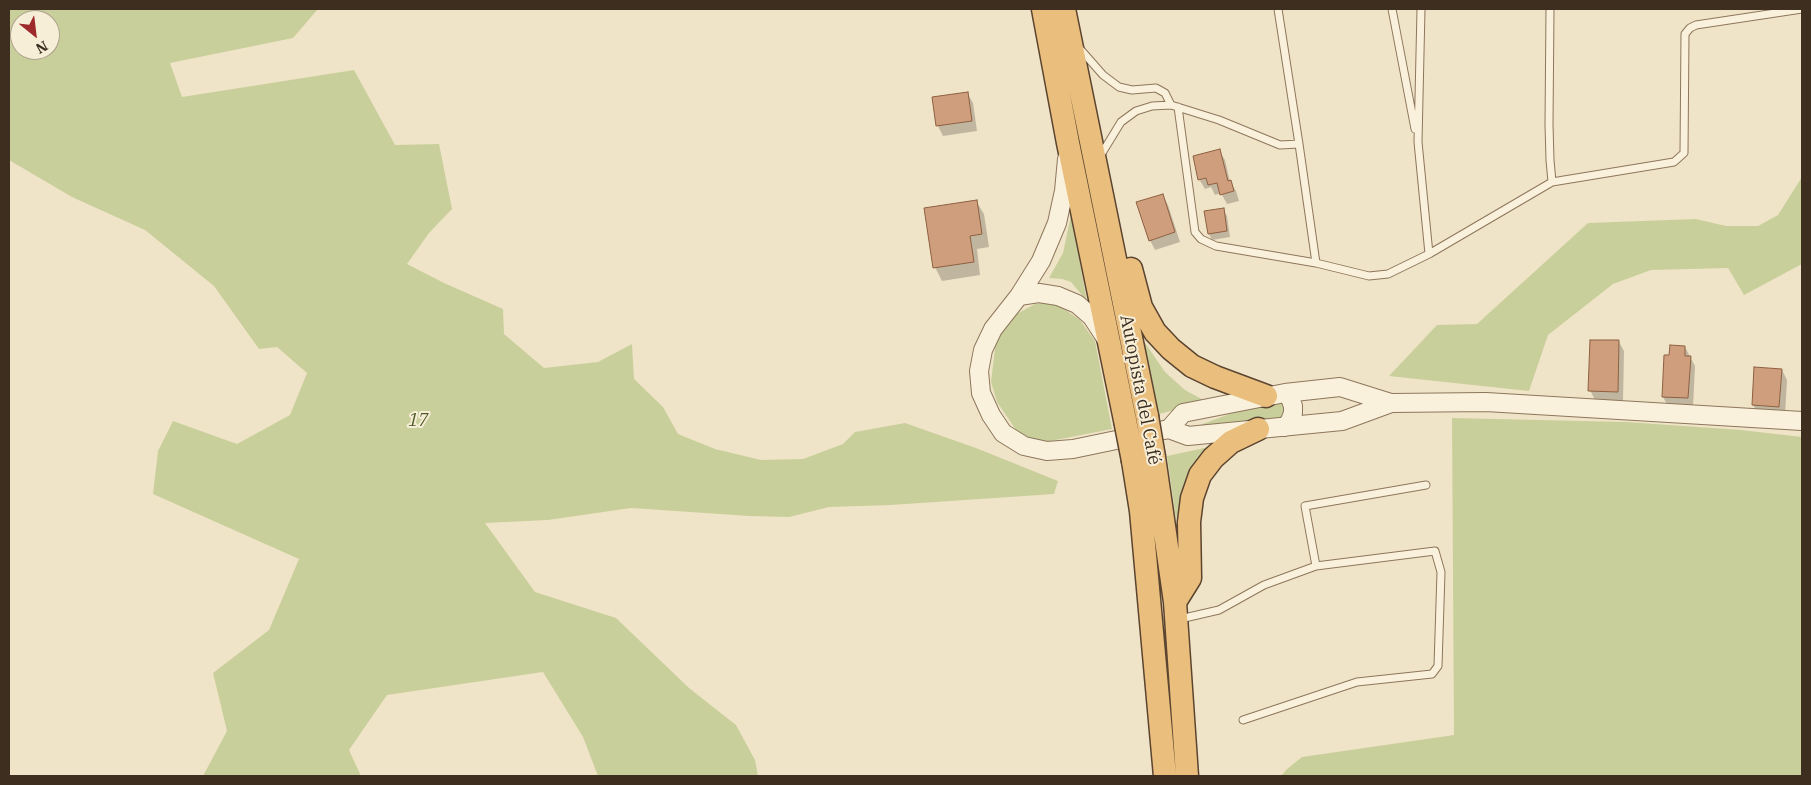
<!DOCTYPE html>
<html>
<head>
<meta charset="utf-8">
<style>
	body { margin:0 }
	#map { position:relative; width:1811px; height:785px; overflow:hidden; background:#f0e4c8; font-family:"IBM Plex Serif",serif }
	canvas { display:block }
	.frame { position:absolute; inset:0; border:10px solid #3d2e20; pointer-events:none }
	.north { position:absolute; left:10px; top:10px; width:50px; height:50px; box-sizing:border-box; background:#f7eed8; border:1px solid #ada18e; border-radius:50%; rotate:151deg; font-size:14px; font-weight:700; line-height:20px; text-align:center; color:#3d2e20 }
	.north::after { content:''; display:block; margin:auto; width:18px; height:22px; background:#9e2a2b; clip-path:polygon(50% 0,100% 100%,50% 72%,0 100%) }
</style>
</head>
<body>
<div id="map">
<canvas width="1811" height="785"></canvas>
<div class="frame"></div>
<div class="north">N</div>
</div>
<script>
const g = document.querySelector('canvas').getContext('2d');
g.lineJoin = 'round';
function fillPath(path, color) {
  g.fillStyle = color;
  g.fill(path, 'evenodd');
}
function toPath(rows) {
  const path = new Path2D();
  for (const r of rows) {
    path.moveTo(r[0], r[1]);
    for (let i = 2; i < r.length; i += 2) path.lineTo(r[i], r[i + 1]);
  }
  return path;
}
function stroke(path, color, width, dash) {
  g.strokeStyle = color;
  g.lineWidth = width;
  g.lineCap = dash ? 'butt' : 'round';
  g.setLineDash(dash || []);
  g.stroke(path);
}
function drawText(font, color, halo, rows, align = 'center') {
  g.font = font + ' "IBM Plex Serif",serif';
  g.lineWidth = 4;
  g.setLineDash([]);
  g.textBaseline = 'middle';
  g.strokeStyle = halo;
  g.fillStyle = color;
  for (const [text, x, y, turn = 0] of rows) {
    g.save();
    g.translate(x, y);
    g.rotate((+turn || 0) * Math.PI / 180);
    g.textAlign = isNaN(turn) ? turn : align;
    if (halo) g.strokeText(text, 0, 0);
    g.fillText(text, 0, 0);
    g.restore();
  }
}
fillPath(toPath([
	[9,9,318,9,293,38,170,63,182,97,354,70,395,145,439,144,452,209,429,233,407,264,444,283,503,309,504,334,544,368,598,362,632,344,634,379,663,407,678,434,715,449,761,460,803,459,843,444,855,432,905,423,976,448,1058,481,1054,494,891,505,829,507,789,517,749,516,631,508,548,520,485,523,535,592,616,618,689,688,736,725,755,760,758,776,598,776,583,737,543,672,387,695,349,750,361,776,203,776,227,731,213,673,269,630,299,559,153,494,158,451,173,421,237,444,290,415,307,373,277,347,259,349,214,286,145,230,72,197,9,160],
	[20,20,50,20,50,50,20,50],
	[1802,177,1802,264,1744,295,1728,268,1651,270,1613,284,1548,335,1529,391,1389,376,1437,325,1477,324,1588,223,1696,219,1726,226,1758,226,1778,215],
	[1071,215,1087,301,1071,282,1062,279,1049,278,1063,253],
	[1046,302,1060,306,1080,320,1095,341,1112,429,1040,443,1018,433,997,402,991,382,996,340,1015,315,1035,304],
	[1143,340,1165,372,1185,390,1207,402,1159,414],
	[1276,397,1282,401,1287,409,1284,419,1271,425,1197,426],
	[1452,418,1627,422,1741,430,1802,437,1802,776,1281,776,1287,769,1302,757,1454,735],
	[1209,447,1185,493,1176,519,1167,456]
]), '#c9cf9b');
fillPath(toPath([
	[967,93,973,103,977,131,943,136,938,126,934,98],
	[1219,151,1225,160,1230,182,1236,191,1239,201,1227,204,1221,193,1215,195,1211,187,1205,189,1199,179],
	[1162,195,1168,205,1180,242,1155,250,1150,240],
	[976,201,984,214,989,247,977,249,980,275,942,281,935,267],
	[1223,209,1227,216,1230,237,1212,240,1209,234],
	[1619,342,1624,351,1623,401,1595,400,1590,390],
	[1685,347,1695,366,1693,407,1668,406,1663,397,1671,356],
	[1782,370,1787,380,1785,416,1759,414,1753,405]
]), '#0003');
const building = toPath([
	[968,92,972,121,936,126,932,97,968,92],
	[1220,149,1228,181,1231,180,1234,191,1220,195,1217,183,1208,185,1206,178,1198,180,1193,156,1220,149],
	[1163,194,1175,232,1149,241,1136,202,1163,194],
	[977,200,982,234,970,236,974,262,933,268,924,208,977,200],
	[1224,208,1227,231,1208,234,1204,211,1224,208],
	[1590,340,1619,340,1618,392,1588,391,1590,340],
	[1670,345,1685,346,1685,356,1691,356,1688,398,1662,397,1664,355,1669,355,1670,345],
	[1754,367,1782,369,1779,407,1752,405,1754,367]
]);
fillPath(building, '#cf9f7d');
stroke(building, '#8d5f41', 1);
const service = toPath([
	[1392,9,1415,129],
	[1421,9,1418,142,1429,254],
	[1550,9,1549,124,1550,160,1552,182,1674,162,1684,153,1685,34,1690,28,1696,25,1802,9],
	[1081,50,1103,75,1119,87,1132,90,1156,88,1165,93,1171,105],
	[1178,107,1195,232,1201,239,1216,246,1316,263],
	[1299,144,1316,263,1369,276,1388,274,1429,254,1552,182],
	[1099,158,1121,122,1136,111,1152,106,1171,105,1219,120,1280,145,1299,144,1278,9],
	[1316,566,1305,506,1426,485],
	[1180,619,1219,610,1264,585,1316,566,1435,551,1441,572,1438,666,1432,674,1357,682,1243,720]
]);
const tertiary = toPath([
	[1067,159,1064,191,1057,223,1041,261,1019,296,993,329,983,350,979,371,981,393,991,415,1003,433,1024,446,1047,451,1073,449,1169,429,1188,436,1342,421,1391,403],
	[1019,296,1039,293,1058,296,1077,304,1092,317,1105,337],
	[1285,427,1290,421,1293,413,1293,406,1290,398,1285,393],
	[1169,429,1183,413,1285,393,1340,387,1391,403,1486,402,1802,421]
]);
const trunk = toPath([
	[1043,9,1068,143,1125,420],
	[1064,9,1147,416],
	[1131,269,1141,307,1155,332,1171,349,1192,366,1215,377,1266,396],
	[1154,457,1175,602,1187,776],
	[1133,461,1141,511,1165,776],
	[1175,602,1190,578,1189,522,1192,498,1200,475,1213,458,1231,442,1258,429]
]);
stroke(service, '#8d765c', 9);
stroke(tertiary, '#8d765c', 20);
stroke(trunk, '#5b4430', 25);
stroke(service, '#faf1dc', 7);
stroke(tertiary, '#faf1dc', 18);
stroke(trunk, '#eabe7c', 22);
const trunkBridge = toPath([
	[1147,416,1154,457],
	[1125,420,1133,461]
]);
stroke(trunkBridge, '#5b4430', 25, []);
stroke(trunkBridge, '#eabe7c', 22);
drawText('18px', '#3d2e20', '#f7eed8', [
	["Autopista del Café",1140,390,79]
]);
drawText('italic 18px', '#4d5a26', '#f7eed8', [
	["17",418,421]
]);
</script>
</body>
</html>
